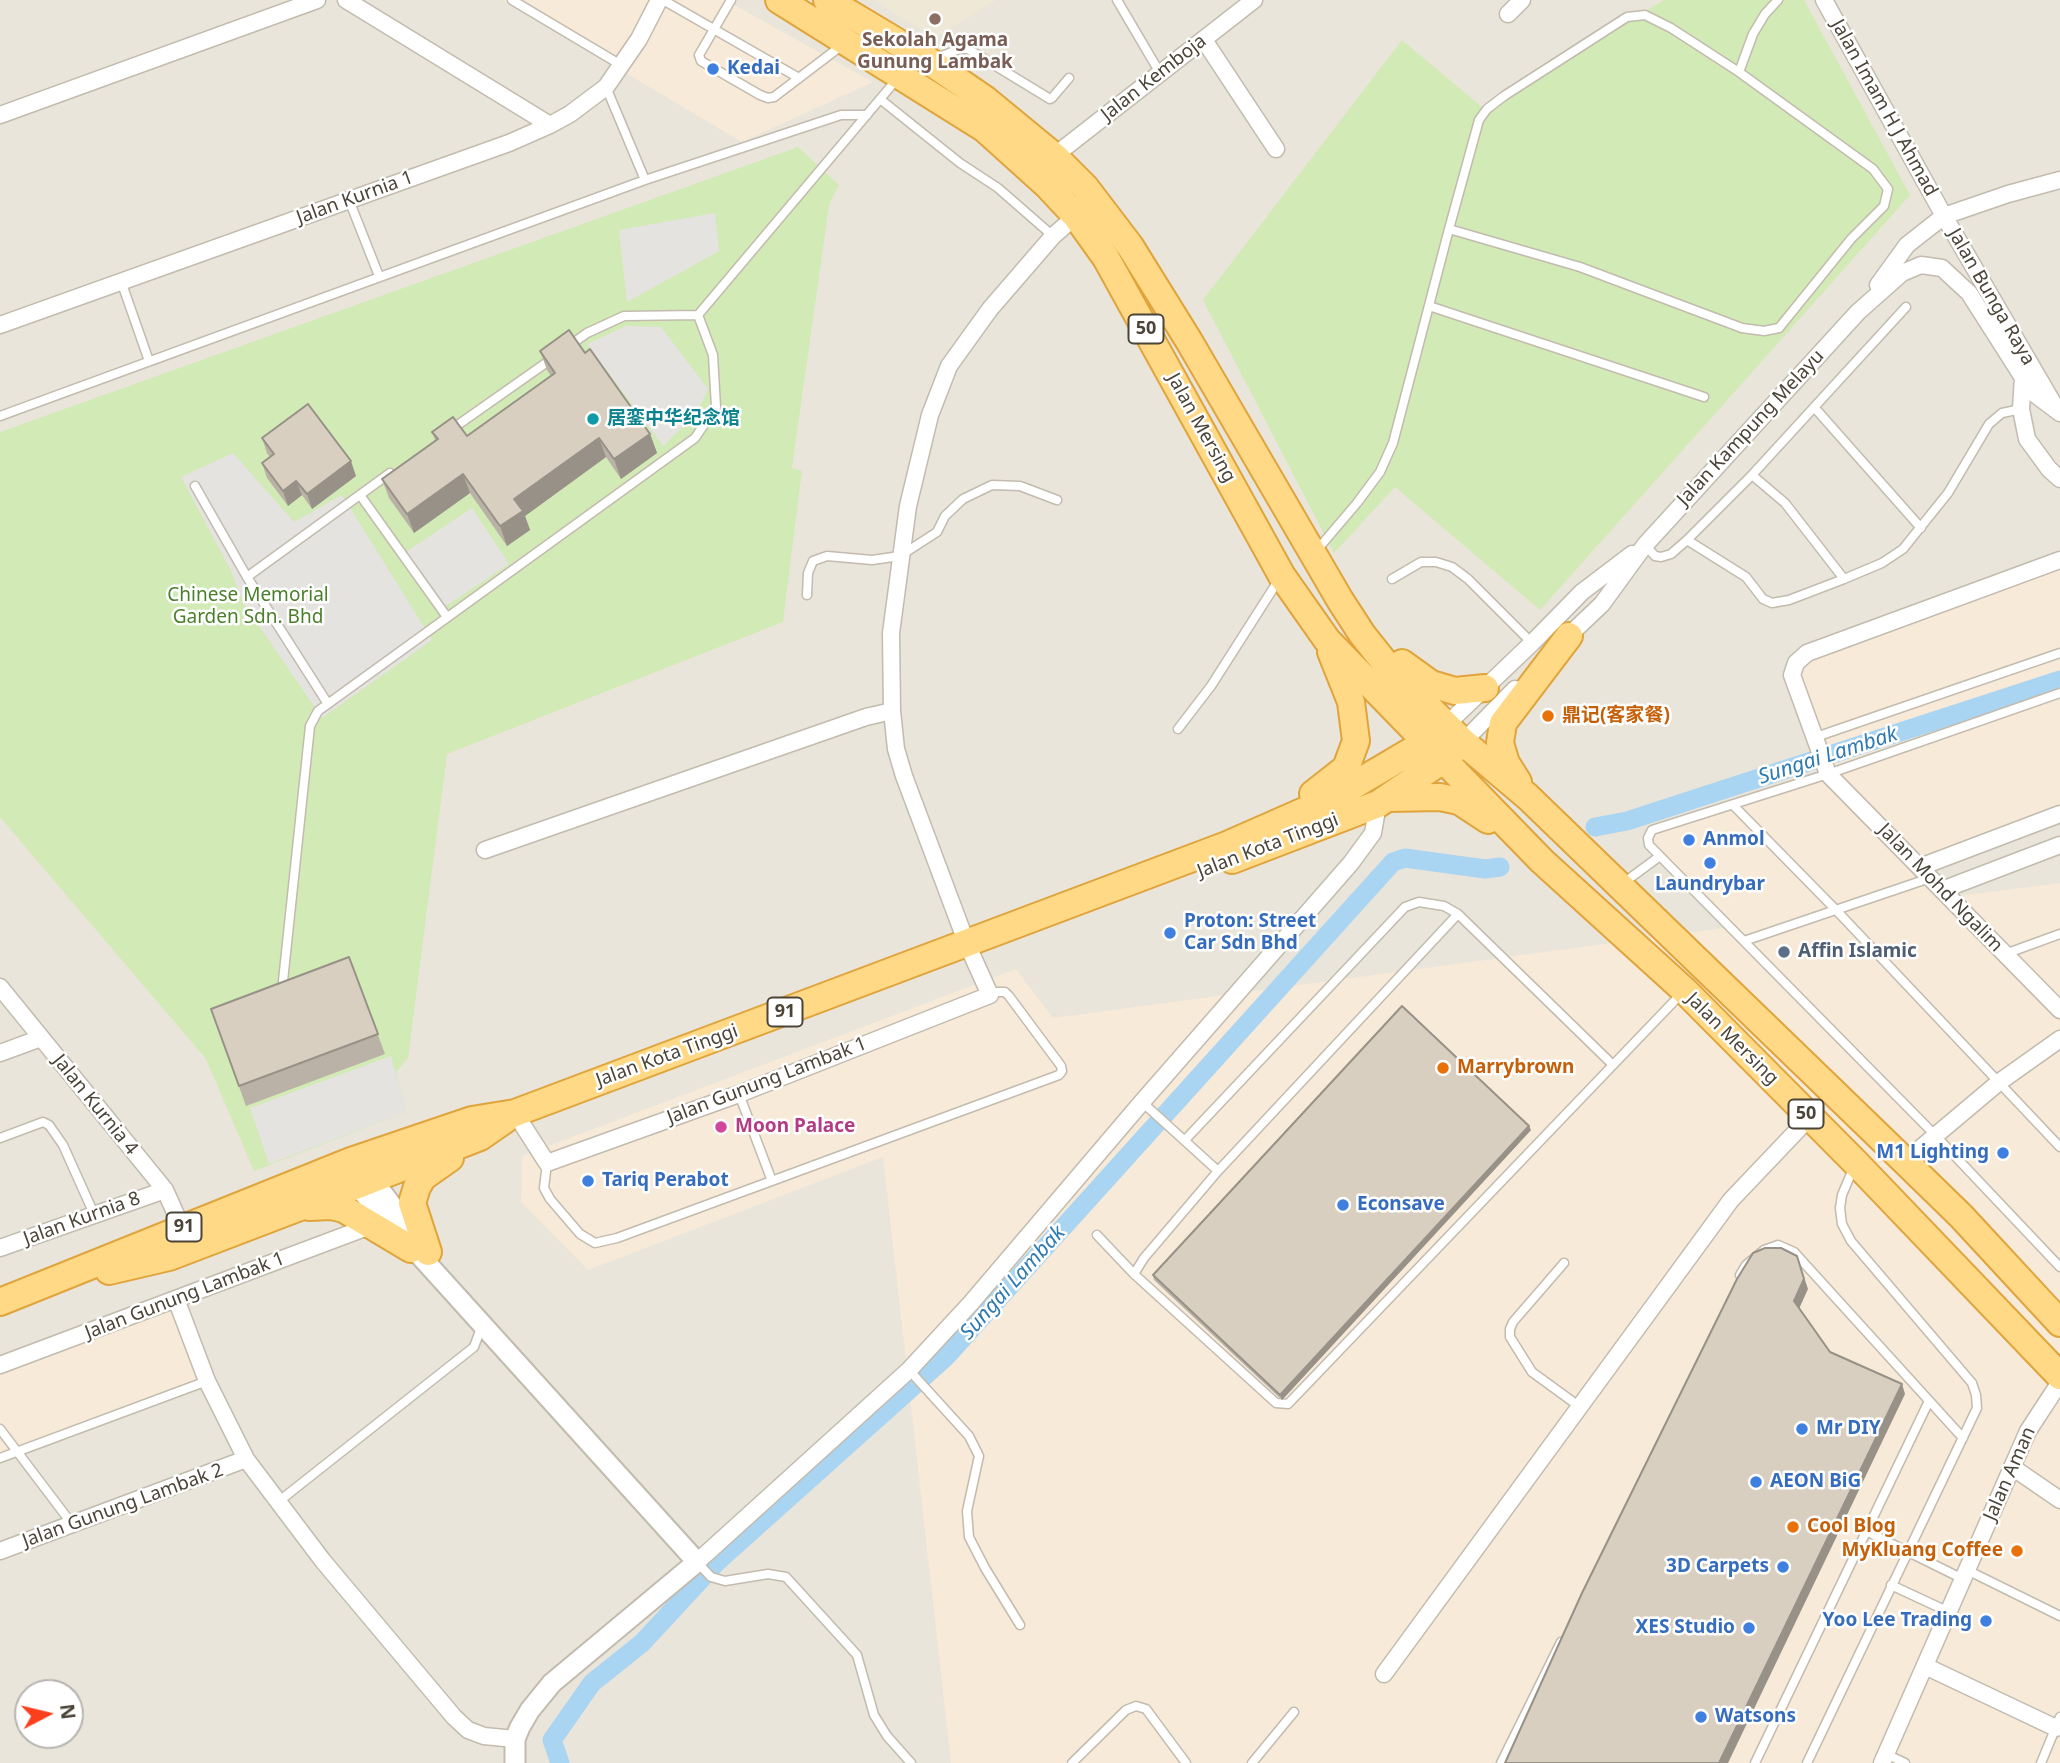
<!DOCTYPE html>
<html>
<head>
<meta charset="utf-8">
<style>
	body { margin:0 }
	#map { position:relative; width:2060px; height:1763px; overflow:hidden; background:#f6f3ec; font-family:"Noto Sans",sans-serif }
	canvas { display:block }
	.north { position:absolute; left:14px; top:1679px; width:70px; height:70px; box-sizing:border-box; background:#fff; border:2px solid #b7b4b0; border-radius:50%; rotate:83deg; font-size:19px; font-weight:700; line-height:28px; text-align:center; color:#4b4439 }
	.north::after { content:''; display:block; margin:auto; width:24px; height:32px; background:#fc3f1d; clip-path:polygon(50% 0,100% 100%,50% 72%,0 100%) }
</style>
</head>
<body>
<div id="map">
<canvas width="2060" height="1763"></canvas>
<div class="north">N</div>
</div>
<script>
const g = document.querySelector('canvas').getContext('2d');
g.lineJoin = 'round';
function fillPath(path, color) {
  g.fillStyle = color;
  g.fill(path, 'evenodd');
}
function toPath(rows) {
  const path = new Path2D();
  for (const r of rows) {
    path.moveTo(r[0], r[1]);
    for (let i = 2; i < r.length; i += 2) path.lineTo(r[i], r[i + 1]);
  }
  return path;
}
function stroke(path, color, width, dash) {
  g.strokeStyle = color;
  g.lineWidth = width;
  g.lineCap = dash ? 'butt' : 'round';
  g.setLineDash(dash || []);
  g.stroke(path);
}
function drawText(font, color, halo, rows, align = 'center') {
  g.font = font + ' "Noto Sans","Noto Sans SC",sans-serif';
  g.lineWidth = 5;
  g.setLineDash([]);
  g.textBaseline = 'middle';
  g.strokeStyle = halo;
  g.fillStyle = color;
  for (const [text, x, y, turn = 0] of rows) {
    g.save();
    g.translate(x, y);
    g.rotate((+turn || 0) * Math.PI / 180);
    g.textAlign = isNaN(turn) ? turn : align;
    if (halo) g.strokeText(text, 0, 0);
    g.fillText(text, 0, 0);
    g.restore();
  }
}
fillPath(toPath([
	[0,0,2060,0,2060,1763,0,1763],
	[28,1693,70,1693,70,1735,28,1735]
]), '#eae5da');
fillPath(toPath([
	[503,0,725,0,873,82,742,142],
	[2060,555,2060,821,1932,869,1958,896,2060,883,2060,1763,951,1763,883,1157,588,1270,521,1202,522,1156,1016,969,1053,1018,1724,928,1646,847,1643,838,1648,827,1819,772,1784,676,1789,660,1805,647],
	[180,1290,215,1384,0,1463,0,1358]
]), '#f7ead8');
fillPath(toPath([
	[874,0,996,0,935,38]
]), '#efe8d6');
fillPath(toPath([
	[1664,0,1804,0,1910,195,1540,610,1395,487,1334,553,1203,300,1402,40,1483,108],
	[798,147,839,185,829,205,792,468,802,471,783,622,447,754,408,1058,396,1072,406,1112,254,1171,206,1059,0,817,0,432]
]), '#d2eab5');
fillPath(toPath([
	[715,213,719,251,627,302,619,230],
	[626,326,661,327,708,389,696,414,663,446,587,344],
	[233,453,294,522,342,495,432,640,322,718,244,604,230,569,181,477],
	[472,508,509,564,443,608,406,552],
	[391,1056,406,1112,269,1164,250,1108]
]), '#e5e3e0');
stroke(toPath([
	[1595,827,1627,821,2060,680],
	[560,1763,552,1740,592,1683,642,1643,717,1562,946,1357,1393,862,1405,858,1485,869,1500,867]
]), '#a9d4f2', 19);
const service = toPath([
	[512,0,621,65],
	[663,0,799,78],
	[731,0,699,55,701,61,760,95,768,98,774,97,841,46],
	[1117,0,1160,73],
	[935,59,959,49,968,49,1050,99,1052,98,1069,78],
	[1739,72,1753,34,1765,14,1778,0],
	[606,87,645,180],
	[880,99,960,163,998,188,1053,236],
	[349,200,379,276],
	[121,281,149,361],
	[1429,306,1704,397],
	[698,315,897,79],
	[569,346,587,333,624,316,698,315],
	[1814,407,1921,528],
	[0,416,645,180,841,115,867,115],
	[452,429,553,358],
	[1752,475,1785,503,1844,579],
	[195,486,247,577],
	[360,495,447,617],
	[1687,540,1746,577,1763,599,1772,603,1789,600,1844,579,1882,563,1903,549,1948,493,1989,424,2002,413,2021,409],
	[1645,545,1655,556,1661,557,1671,554,1687,540,1752,475,1906,307],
	[1317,550,1357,503,1380,472,1393,443,1449,229,1479,120,1487,109,1504,96,1627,17,1645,15,1671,28,1739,72,1873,169,1888,189,1884,206,1851,239,1779,328,1764,331,1742,328,1580,267,1449,229],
	[1392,579,1421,562,1436,562,1452,567,1468,579,1532,643],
	[807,595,808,573,813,561,827,556,872,560,900,556,937,532,945,516,963,499,992,485,1020,486,1057,500],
	[2060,693,1828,774,1652,830,1648,838,1649,845,1935,1135,2060,1267],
	[328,704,247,577,390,473],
	[1178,729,1211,686,1278,581],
	[1813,738,2060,653],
	[1733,805,1836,910,2060,1147],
	[1622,884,1660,856],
	[1458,914,1218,1171,1144,1258,1134,1274,1276,1403,1288,1404,1682,993],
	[1744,941,1930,878],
	[2005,954,2060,934],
	[286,991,283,981,310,726,318,711,695,438,716,407,713,355,698,315],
	[739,1094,772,1181],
	[1142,1102,1218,1171],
	[0,1138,43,1122,49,1125,63,1145,94,1214],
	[1185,1140,1405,907,1419,902,1444,906,1458,914,1613,1065],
	[547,1163,544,1188,550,1199,580,1234,595,1243,617,1238,1059,1075,1062,1071,1061,1066,1009,996,1005,992,997,992,990,995],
	[1097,1235,1134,1274],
	[1564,1263,1513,1322,1510,1329,1510,1337,1532,1372,1580,1407],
	[1740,1275,1746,1265,1764,1250,1778,1245,1794,1252,1963,1438],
	[909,1370,969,1436,979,1456,967,1511,969,1537,985,1568,1020,1625],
	[0,1429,72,1524],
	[0,1458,207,1381],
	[278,1502,474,1347,482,1325],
	[1866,1531,1963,1579],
	[697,1562,711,1577,725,1581,768,1574,786,1577,857,1655,874,1715,887,1736,911,1763],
	[1967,1570,2060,1616],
	[1891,1585,1949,1612],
	[1886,1754,1905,1763],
	[1072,1763,1126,1710,1136,1706,1146,1709,1186,1763],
	[1252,1763,1294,1712],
	[1501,1763,1561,1642],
	[1755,1763,1929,1401],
	[1807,1763,1977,1408,1976,1395,1972,1383,1851,1241,1842,1224,1840,1208,1842,1195,1853,1169],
	[2041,1763,2060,1717]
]);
const minor = toPath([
	[346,0,550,125],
	[1824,0,1944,216,2053,403],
	[1508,14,1522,0],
	[1204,40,1276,149],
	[0,115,317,0],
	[1054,156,1254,0],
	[1878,285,1907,245,1944,216,2008,194,2060,180],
	[0,325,509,143,550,125,570,114,606,87,639,39,659,0],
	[2023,377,2021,409,2027,439,2049,469,2060,479],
	[2060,560,1807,653,1796,663,1792,675,1828,774,2060,1010],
	[1563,641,1602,604,1645,545,1858,312,1902,273,1921,265,1942,268,1969,293,2032,392,2060,413],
	[1445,726,1532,643,1582,592,1632,554],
	[1463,742,1515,689],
	[485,850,866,717,892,711],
	[1920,867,2060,814],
	[1942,890,2060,845],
	[0,987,165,1190,182,1228],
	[0,1053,41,1038],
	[515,1113,547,1163,739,1094,990,995,967,944,904,776,896,749,892,711,891,633,908,506,930,415,949,366,990,309,1053,236,1076,216],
	[1904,1162,1998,1083,2060,1039],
	[0,1248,165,1190],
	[176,1299,207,1381,246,1459,323,1561,454,1717,468,1730,484,1736,515,1739],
	[0,1365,370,1226],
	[2012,1467,2060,1500],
	[0,1551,246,1459],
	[697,1562,909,1370,971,1303,1142,1102,1351,863,1373,833,1378,804],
	[1925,1666,2056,1728],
	[1384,1674,1731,1200,1810,1117],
	[1882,1763,2028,1431,2060,1382]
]);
const tertiary = toPath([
	[364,1169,416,1237],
	[348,1176,697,1562,552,1683,530,1710,520,1727,515,1739,515,1763]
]);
const trunk = toPath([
	[779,0,985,129,1047,185,1076,216,1106,258,1282,576,1327,640,1542,861,1684,990,1856,1163,2060,1376],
	[827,0,929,61,986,100,1054,156,1085,187,1130,246,1189,341,1340,600,1362,634,1389,668,1463,742,1528,797,1886,1143,1961,1216,2060,1323],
	[1402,663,1431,684,1455,691,1485,688],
	[1518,782,1506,763,1500,743,1503,723,1569,636],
	[1313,794,1346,768,1356,741,1351,702,1331,652],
	[1389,798,1440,797,1459,801,1488,820],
	[1232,860,1378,804,1443,760,1455,749],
	[309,1207,331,1206,344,1209,411,1249],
	[428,1252,412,1203,417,1187,423,1177,450,1158],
	[109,1271,169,1257,355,1186,480,1137,506,1119],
	[0,1302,351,1161,472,1120,515,1113,1227,845,1327,801,1425,743,1437,733]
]);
stroke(service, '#c2bbae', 11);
stroke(minor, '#c2bbae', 19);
stroke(tertiary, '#c2bbae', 23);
stroke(trunk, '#e0a43c', 30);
stroke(service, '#fff', 8);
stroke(minor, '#fff', 16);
stroke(tertiary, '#fff', 19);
stroke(trunk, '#ffd985', 26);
fillPath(toPath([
	[540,351,585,353,650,434,657,453,621,479,606,457,525,516,530,530,507,546,470,493,414,533,389,498,382,479,435,440,432,432,467,436,551,376,547,370],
	[262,438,356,476,312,509,302,495,288,506,267,478,262,463,270,457,267,453],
	[349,957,385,1054,246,1106,211,1009],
	[1531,1130,1282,1400,1154,1280,1153,1275]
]), '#bab2a6');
fillPath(toPath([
	[650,434,657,453,621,479,614,459],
	[599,438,606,457,525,516,530,530,507,546,500,526,514,499],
	[351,461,356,476,312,509,307,494],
	[463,474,470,493,414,533,407,514],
	[296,481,302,495,288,506,283,491],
	[1529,1126,1531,1130,1282,1400,1280,1395],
	[1797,1256,1808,1289,1798,1311,1794,1301],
	[1902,1384,1905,1394,1728,1763,1719,1763]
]), '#979187');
const building = toPath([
	[569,330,585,353,590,349,650,434,614,459,599,438,514,499,523,511,500,526,463,474,407,514,382,479,438,439,432,432,453,417,467,436,555,373,540,351,569,330],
	[308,404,351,461,307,494,296,481,283,491,262,463,274,454,262,438,308,404],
	[349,957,378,1034,239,1086,211,1009,349,957],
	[1402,1006,1529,1126,1280,1395,1153,1275,1402,1006],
	[1765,1248,1781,1248,1797,1256,1804,1279,1794,1301,1830,1352,1902,1384,1719,1763,1505,1763,1582,1593,1737,1279,1753,1253,1765,1248]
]);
fillPath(building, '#d8cfc1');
stroke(building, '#979187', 2);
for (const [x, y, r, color] of [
	[935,19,7,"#8d6e63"],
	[713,69,7,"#3f7fe0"],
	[593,419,7,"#0f9aa8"],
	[1548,716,7,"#e8710a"],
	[1689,840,7,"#3f7fe0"],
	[1710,863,7,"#3f7fe0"],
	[1170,933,7,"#3f7fe0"],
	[1784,952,7,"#5c6f8a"],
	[1443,1068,7,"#e8710a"],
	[721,1127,7,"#d1479c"],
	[2003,1153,7,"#3f7fe0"],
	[588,1181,7,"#3f7fe0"],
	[1343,1205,7,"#3f7fe0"],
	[1802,1429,7,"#3f7fe0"],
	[1756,1482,7,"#3f7fe0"],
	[1793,1527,7,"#e8710a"],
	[2017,1551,7,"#e8710a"],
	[1783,1567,7,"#3f7fe0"],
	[1986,1621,7,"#3f7fe0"],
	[1749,1628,7,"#3f7fe0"],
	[1701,1717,7,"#3f7fe0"]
]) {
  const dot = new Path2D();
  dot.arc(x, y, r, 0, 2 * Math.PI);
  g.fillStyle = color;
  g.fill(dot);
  stroke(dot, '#fff', 2.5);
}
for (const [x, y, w] of [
	[1146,329,35],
	[785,1012,35],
	[1806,1114,35],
	[184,1227,35]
]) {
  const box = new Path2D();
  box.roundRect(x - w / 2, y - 14.5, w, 29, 5);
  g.fillStyle = '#fff';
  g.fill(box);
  stroke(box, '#4b4439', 2);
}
drawText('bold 18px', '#4b4439', null, [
	["50",1146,329],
	["91",785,1012],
	["50",1806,1114],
	["91",184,1227]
]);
drawText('bold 19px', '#785e54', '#fff', [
	["Sekolah Agama",935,41],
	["Gunung Lambak",935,63]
]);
drawText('bold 19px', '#366cbe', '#fff', [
	["Kedai",727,69],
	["Anmol",1703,840],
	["Laundrybar",1710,885,"center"],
	["Proton: Street",1184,922],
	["Car Sdn Bhd",1184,944],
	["M1 Lighting",1989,1153,"right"],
	["Tariq Perabot",602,1181],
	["Econsave",1357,1205],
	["Mr DIY",1816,1429],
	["AEON BiG",1770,1482],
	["3D Carpets",1769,1567,"right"],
	["Yoo Lee Trading",1972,1621,"right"],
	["XES Studio",1735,1628,"right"],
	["Watsons",1715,1717]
], 'left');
drawText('19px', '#4b4439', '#fff', [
	["Jalan Kemboja",1154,78,-38],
	["Jalan Imam H J Ahmad",1884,108,61],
	["Jalan Kurnia 1",355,198,-20],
	["Jalan Bunga Raya",1991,297,60],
	["Jalan Mersing",1201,428,61],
	["Jalan Kampung Melayu",1751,428,-47],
	["Jalan Kota Tinggi",1268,846,-21],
	["Jalan Mohd Ngalim",1940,888,46],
	["Jalan Mersing",1732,1039,45],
	["Jalan Kota Tinggi",667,1056,-20],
	["Jalan Gunung Lambak 1",767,1081,-21],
	["Jalan Kurnia 4",95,1105,51],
	["Jalan Kurnia 8",82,1219,-20],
	["Jalan Gunung Lambak 1",185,1296,-21],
	["Jalan Aman",2010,1474,-66],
	["Jalan Gunung Lambak 2",123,1506,-20]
]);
drawText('bold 19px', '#0d838f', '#fff', [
	["居銮中华纪念馆",607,419]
], 'left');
drawText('19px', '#4a7f2a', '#fff', [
	["Chinese Memorial",248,596],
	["Garden Sdn. Bhd",248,618]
]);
drawText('bold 19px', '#c56008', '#fff', [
	["鼎记(客家餐)",1562,716],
	["Marrybrown",1457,1068],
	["Cool Blog",1807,1527],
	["MyKluang Coffee",2003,1551,"right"]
], 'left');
drawText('bold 19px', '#4e5e75', '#fff', [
	["Affin Islamic",1798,952]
], 'left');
drawText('bold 19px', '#b23c85', '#fff', [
	["Moon Palace",735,1127]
], 'left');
drawText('italic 21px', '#2e7ab2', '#fff', [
	["Sungai Lambak",1828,756,-18],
	["Sungai Lambak",1013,1283,-48]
]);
</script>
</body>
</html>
